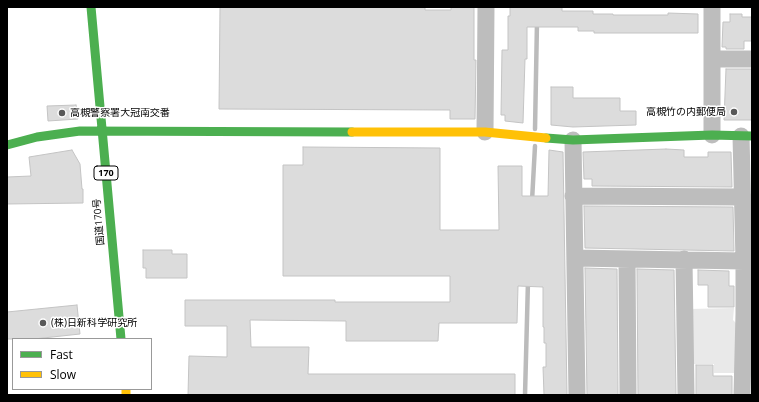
<!DOCTYPE html>
<html>
<head>
<meta charset="utf-8">
<style>
	body { margin:0 }
	#map { position:relative; width:759px; height:402px; overflow:hidden; background:#fff; font-family:"Open Sans",sans-serif }
	canvas { display:block }
	.frame { position:absolute; inset:0; border:8px solid #000; pointer-events:none }
	.legend { position:absolute; left:12px; top:338px; width:140px; height:52px; box-sizing:border-box; background:#fff; border:1px solid #999; margin:0; padding:5px 7px; list-style:none; font-size:12px; color:#000 }
	.legend li { display:flex; align-items:center; gap:8px; height:20px }
	.legend b { width:20px; border:1px solid #999 }
</style>
</head>
<body>
<div id="map">
<canvas width="759" height="402"></canvas>
<div class="frame"></div>
<ul class="legend">
<li><b style="height:5px;background:#4caf50"></b>Fast</li>
<li><b style="height:5px;background:#ffc107"></b>Slow</li>
</ul>
</div>
<script>
const g = document.querySelector('canvas').getContext('2d');
g.lineJoin = 'round';
function fillPath(path, color) {
  g.fillStyle = color;
  g.fill(path, 'evenodd');
}
function toPath(rows) {
  const path = new Path2D();
  for (const r of rows) {
    path.moveTo(r[0], r[1]);
    for (let i = 2; i < r.length; i += 2) path.lineTo(r[i], r[i + 1]);
  }
  return path;
}
function stroke(path, color, width, dash) {
  g.strokeStyle = color;
  g.lineWidth = width;
  g.lineCap = dash ? 'butt' : 'round';
  g.setLineDash(dash || []);
  g.stroke(path);
}
function drawText(font, color, halo, rows, align = 'center') {
  g.font = font + ' "Open Sans","Noto Sans JP",sans-serif';
  g.lineWidth = 3;
  g.setLineDash([]);
  g.textBaseline = 'middle';
  g.strokeStyle = halo;
  g.fillStyle = color;
  for (const [text, x, y, turn = 0] of rows) {
    g.save();
    g.translate(x, y);
    g.rotate((+turn || 0) * Math.PI / 180);
    g.textAlign = isNaN(turn) ? turn : align;
    if (halo) g.strokeText(text, 0, 0);
    g.fillText(text, 0, 0);
    g.restore();
  }
}
fillPath(toPath([
	[734,308,733,320,736,323,736,373,714,373,714,364,689,364,689,309]
]), '#e9e9e9');
stroke(toPath([
	[535,129,537,22],
	[532,201,535,146],
	[525,395,528,281]
]), '#bbb', 4.5);
const building = toPath([
	[220,7,425,7,425,10,451,10,451,7,474,7,474,60,476,60,475,119,450,119,450,110,219,109,220,7],
	[510,7,562,7,562,11,593,11,593,14,613,14,613,15,668,15,668,13,698,14,698,33,594,33,594,31,578,31,578,27,527,27,527,59,525,59,523,123,505,121,505,115,501,115,502,50,508,50,508,16,510,16,510,7],
	[730,14,742,14,742,17,752,17,752,41,744,41,744,49,726,49,726,47,722,47,723,22,730,22,730,14],
	[726,69,752,69,752,120,724,120,726,69],
	[551,87,573,87,573,98,620,98,620,111,636,111,636,125,573,127,551,125,551,87],
	[76,105,78,119,48,121,47,106,76,105],
	[303,147,440,148,440,230,499,230,498,166,522,166,522,196,548,196,549,150,563,152,567,395,544,395,543,367,546,367,546,343,544,343,544,327,543,327,543,287,518,286,517,323,439,323,438,341,346,341,346,321,250,320,251,347,309,347,308,374,515,374,515,395,188,395,189,356,227,357,227,326,185,326,185,300,335,300,335,302,450,302,450,276,283,276,283,165,303,165,303,147],
	[666,149,684,150,684,157,708,157,708,152,731,152,732,187,592,186,592,179,584,179,583,152,666,149],
	[72,150,80,164,82,189,83,189,83,203,7,204,7,177,31,176,29,157,72,150],
	[584,206,733,207,734,251,585,248,584,206],
	[143,250,172,250,172,254,187,254,187,278,146,278,146,268,143,268,143,250],
	[585,268,617,269,618,395,587,395,585,268],
	[637,269,674,270,676,395,638,395,637,269],
	[698,270,729,271,729,286,734,286,734,307,708,307,708,285,698,285,698,270],
	[77,305,80,334,34,339,7,339,7,312,77,305],
	[696,365,713,365,713,376,732,376,732,395,696,395,696,365]
]);
fillPath(building, '#dcdcdc');
stroke(building, '#c4c4c4', 1);
stroke(toPath([
	[712,7,712,135],
	[712,59,752,59],
	[485,132,486,7],
	[741,136,744,261],
	[573,140,577,395],
	[573,196,743,197],
	[575,258,744,261,744,314,752,314],
	[627,259,628,395],
	[684,259,686,395],
	[742,395,744,314]
]), '#bdbdbd', 17);
stroke(toPath([
	[91,7,121,339],
	[546,138,573,140,712,135,752,136],
	[7,145,37,137,80,131,352,132]
]), '#4caf50', 9);
stroke(toPath([
	[352,132,485,132,546,138],
	[126,389,126,395]
]), '#ffc107', 9);
for (const [x, y, r, color] of [
	[734,112,4,"#595959"],
	[62,113,4,"#595959"],
	[43,323,4,"#595959"]
]) {
  const dot = new Path2D();
  dot.arc(x, y, r, 0, 2 * Math.PI);
  g.fillStyle = color;
  g.fill(dot);
  stroke(dot, '#fff', 1.5);
}
for (const [x, y, w] of [
	[106,173,24]
]) {
  const box = new Path2D();
  box.roundRect(x - w / 2, y - 7, w, 14, 3);
  g.fillStyle = '#fff';
  g.fill(box);
  stroke(box, '#000', 1);
}
drawText('bold 9px', '#000', null, [
	["170",106,173]
]);
drawText('10px', '#000', '#fff', [
	["高槻竹の内郵便局",726,112,"right"],
	["高槻警察署大冠南交番",70,113],
	["(株)日新科学研究所",51,323]
], 'left');
drawText('10px', '#000', '#fff', [
	["国道170号",99,222,-95]
]);
</script>
</body>
</html>
